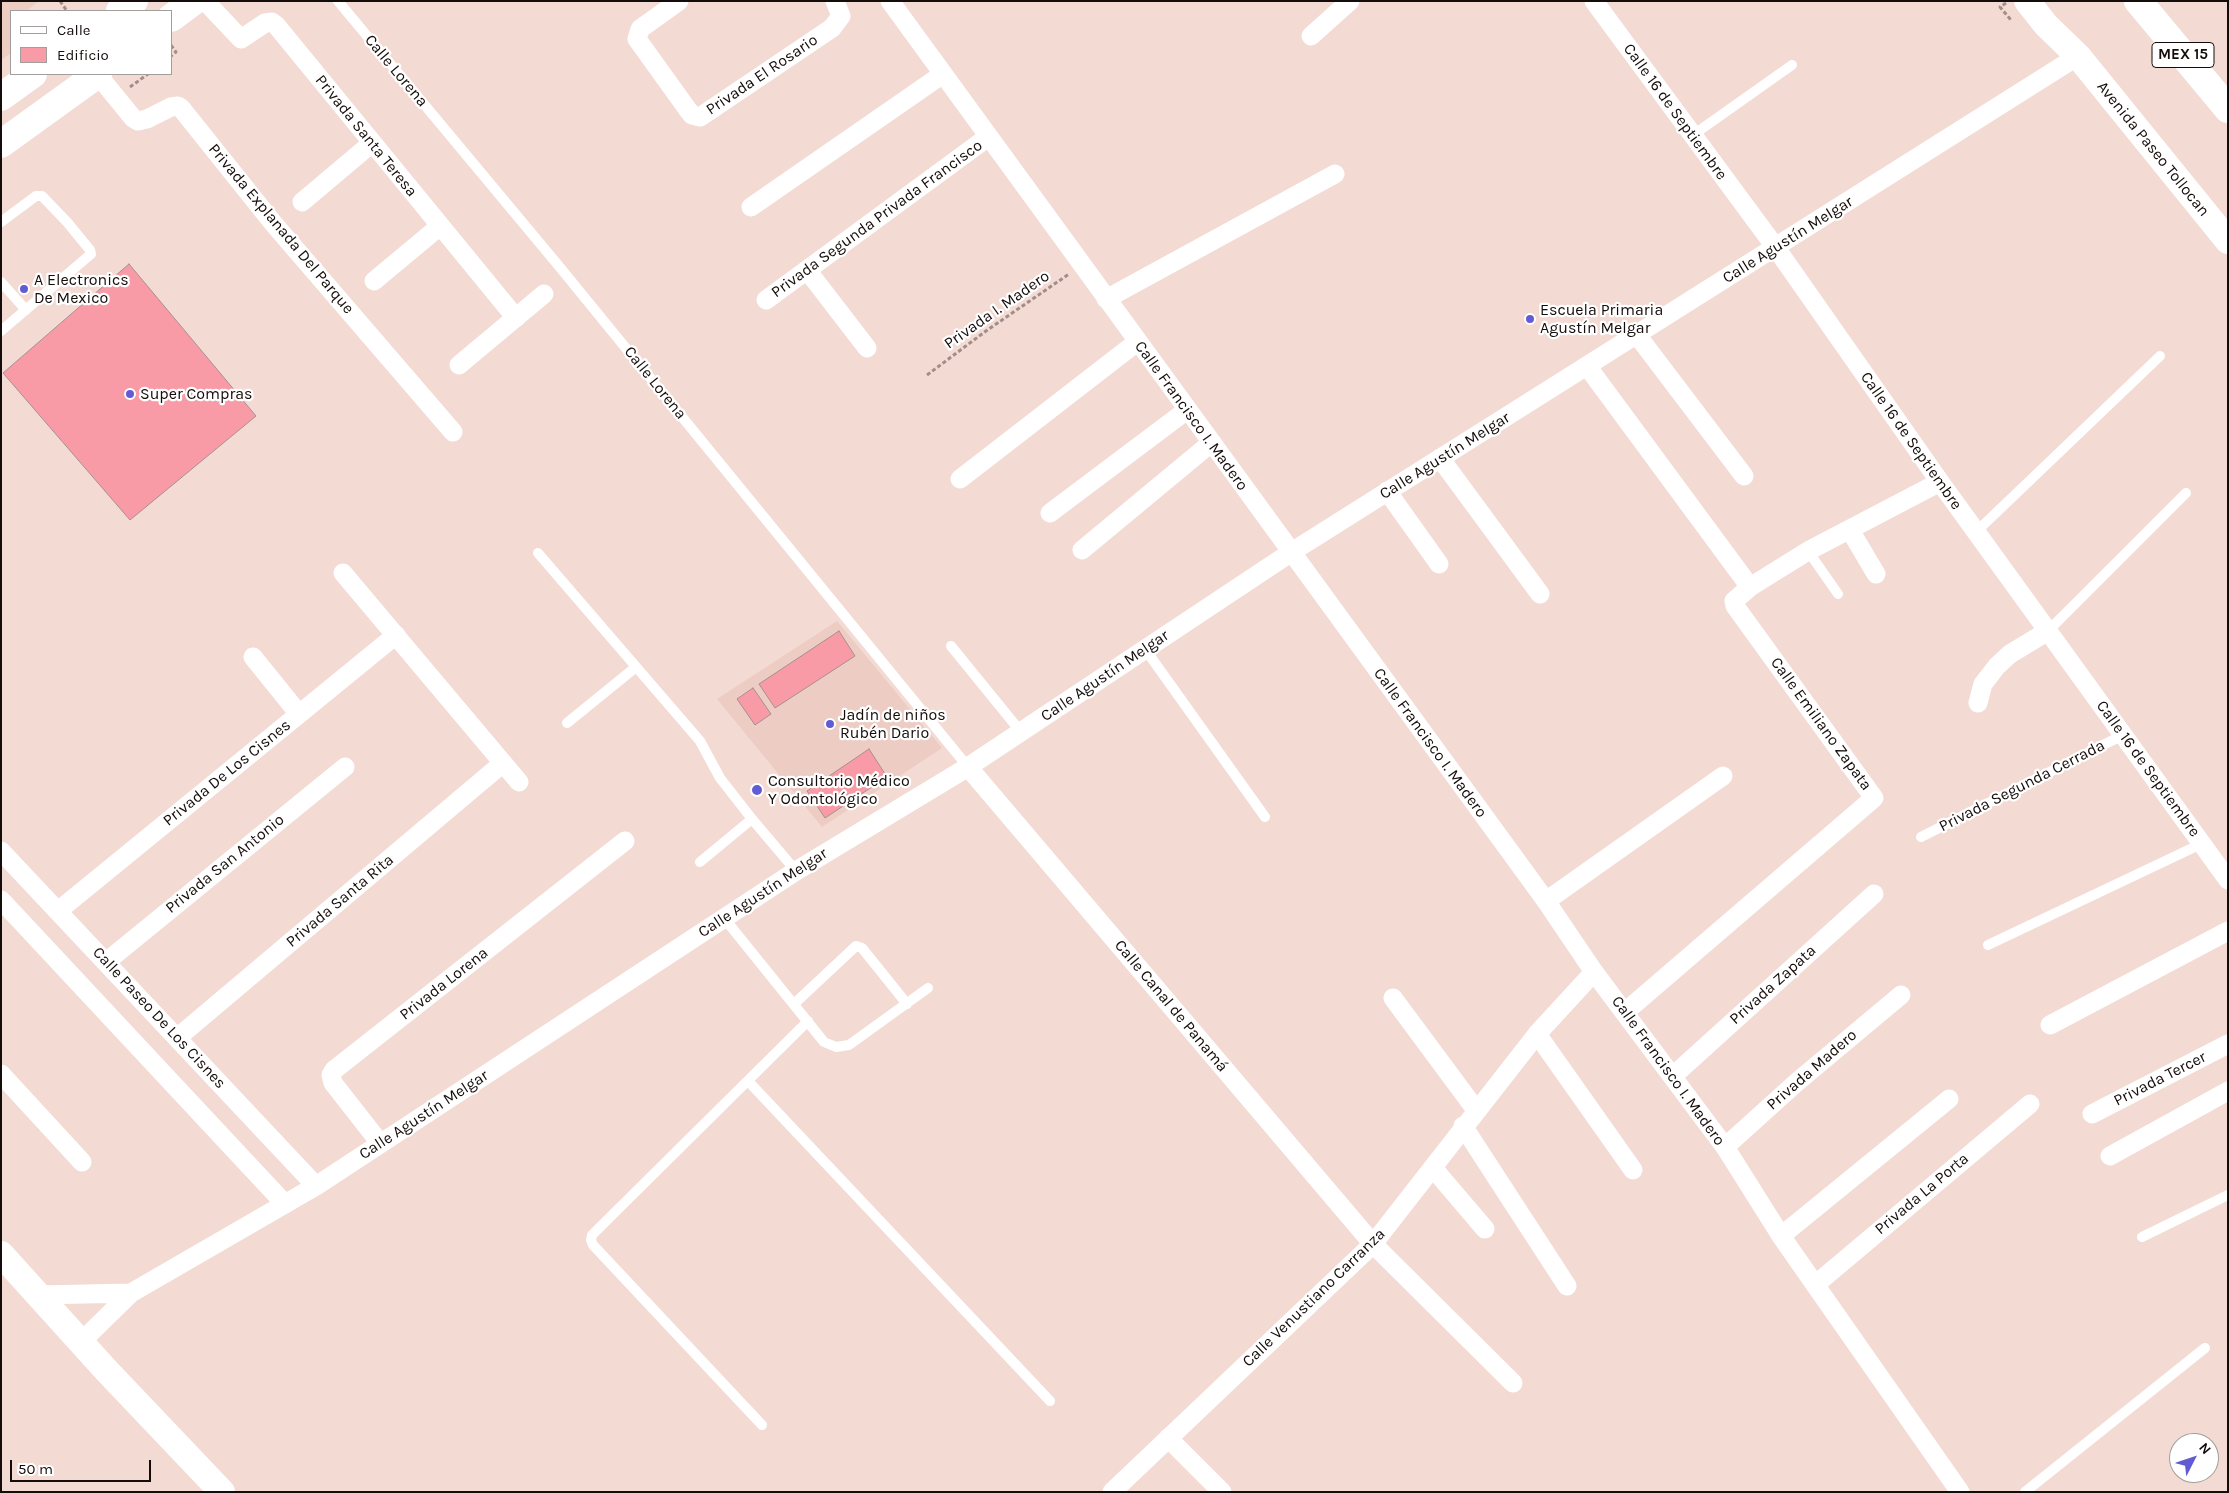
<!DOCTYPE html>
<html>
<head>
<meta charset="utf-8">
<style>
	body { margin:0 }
	#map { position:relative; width:2229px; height:1493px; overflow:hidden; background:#f3dad3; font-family:Karla,sans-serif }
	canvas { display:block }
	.frame { position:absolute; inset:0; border:2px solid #140c0a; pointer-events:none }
	.legend { position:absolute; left:10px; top:10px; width:162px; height:65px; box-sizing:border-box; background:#fff; border:1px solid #a19e9d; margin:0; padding:6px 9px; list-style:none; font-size:15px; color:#140c0a }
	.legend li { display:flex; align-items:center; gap:10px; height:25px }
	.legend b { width:25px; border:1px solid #a19e9d }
	.north { position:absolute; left:2169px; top:1433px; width:50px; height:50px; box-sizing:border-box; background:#fff; border:1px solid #a19e9d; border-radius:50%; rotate:49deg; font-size:14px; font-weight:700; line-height:20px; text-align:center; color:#140c0a }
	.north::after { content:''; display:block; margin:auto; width:18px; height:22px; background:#625cd4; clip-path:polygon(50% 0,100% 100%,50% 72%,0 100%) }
	.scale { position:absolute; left:10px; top:1460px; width:141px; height:22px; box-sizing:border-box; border:2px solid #140c0a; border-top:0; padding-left:6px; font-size:15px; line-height:18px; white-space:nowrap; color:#140c0a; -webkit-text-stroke:4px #fff; paint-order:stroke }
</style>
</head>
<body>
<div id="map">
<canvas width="2229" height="1493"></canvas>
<div class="frame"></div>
<ul class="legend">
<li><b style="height:6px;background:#fff"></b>Calle</li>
<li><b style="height:14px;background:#f89ba6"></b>Edificio</li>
</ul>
<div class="north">N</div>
<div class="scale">50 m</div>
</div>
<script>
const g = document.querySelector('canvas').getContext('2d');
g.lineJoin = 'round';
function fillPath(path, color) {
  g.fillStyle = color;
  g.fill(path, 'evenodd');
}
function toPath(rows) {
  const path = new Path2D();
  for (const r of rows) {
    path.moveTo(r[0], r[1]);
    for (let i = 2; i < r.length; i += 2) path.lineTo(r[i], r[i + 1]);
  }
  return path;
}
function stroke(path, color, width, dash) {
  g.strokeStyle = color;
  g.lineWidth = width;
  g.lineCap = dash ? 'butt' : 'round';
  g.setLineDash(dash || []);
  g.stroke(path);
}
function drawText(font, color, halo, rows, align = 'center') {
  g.font = font + ' Karla,sans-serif';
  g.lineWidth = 4.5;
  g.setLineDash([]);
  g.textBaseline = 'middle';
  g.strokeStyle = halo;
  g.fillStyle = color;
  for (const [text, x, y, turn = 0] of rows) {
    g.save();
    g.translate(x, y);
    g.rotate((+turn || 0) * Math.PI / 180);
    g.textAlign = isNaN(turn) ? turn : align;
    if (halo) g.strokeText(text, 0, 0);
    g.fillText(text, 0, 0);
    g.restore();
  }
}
fillPath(toPath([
	[1,1,39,1,26,11,11,11,11,53,1,60],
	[837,621,942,748,822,827,717,699]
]), '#edccc3');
const building = toPath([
	[129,264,256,416,130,520,3,373,129,264],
	[839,631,855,656,775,708,759,684,839,631],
	[753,688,771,714,755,725,737,699,753,688],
	[869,749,887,777,825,818,807,791,869,749]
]);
fillPath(building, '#f89ba6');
stroke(building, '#a78f91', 1);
stroke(toPath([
	[60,1,67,11],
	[2006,3,2000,7,2011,20],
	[171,45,176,52,171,56],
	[130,87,148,74],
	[927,375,986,331,1069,274]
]), '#a18e89', 3, [4, 2.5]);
stroke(toPath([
	[338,1,558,265,968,767],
	[1693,135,1792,65],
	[1,222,36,196,42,196,67,222,90,250,91,254,1,331],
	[1,282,26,310],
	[1976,532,2160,356],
	[1808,551,1838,594],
	[538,553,700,741,720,778,752,819,796,871],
	[2048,631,2186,493],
	[951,646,1021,732],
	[1145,649,1265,817],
	[567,723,636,667],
	[1921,837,2123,735],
	[700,862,752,819],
	[724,918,824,1042,836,1047,849,1045,928,988],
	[1988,945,2201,844],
	[794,1004,856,946,862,948,907,1004],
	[748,1081,1050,1401],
	[2142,1237,2228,1195],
	[762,1425,593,1245,591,1240,592,1235,808,1021],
	[2025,1492,2205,1348]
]), '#fff', 10);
stroke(toPath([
	[205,1,241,39,265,23,272,22,276,25,516,318],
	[679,1,640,29,637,39,688,110,692,115,700,117,832,28,841,16,835,1],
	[890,1,1546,901,1594,972,1725,1147,1781,1236,1960,1492],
	[1594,1,1776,248,1940,482,2228,880],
	[1311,36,1350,1],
	[97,74,133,118,138,121,147,119,171,107,178,106,181,108,273,223,453,432],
	[302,202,372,143],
	[751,207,943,74],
	[807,270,867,348],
	[374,281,440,226],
	[1106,299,1335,174],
	[766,300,988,137],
	[1637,335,1744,476],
	[459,365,544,294],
	[1587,366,1750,587],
	[1440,458,1540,594],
	[960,479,1137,342],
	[1387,491,1439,564],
	[1050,513,1187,410],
	[1850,530,1876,574],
	[1082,550,1211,443],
	[343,573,519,782],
	[253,657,299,714],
	[1978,703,1983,684,1997,666,2010,654,2048,631],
	[968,767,1373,1244,1513,1383],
	[1,851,316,1186],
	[1,900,285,1204],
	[1546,901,1723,776],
	[58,911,396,635],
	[106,962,345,767],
	[1393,998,1476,1110],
	[1625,1012,1874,798,1735,606,1734,601,1750,587,1808,551,1940,482],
	[2050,1025,2228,931],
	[1537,1034,1633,1170],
	[177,1038,503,763],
	[1,1074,82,1162],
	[1673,1076,1874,894],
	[2092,1114,2228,1044],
	[1463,1126,1567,1286],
	[380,1143,333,1083,331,1075,334,1070,625,841],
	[1725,1147,1797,1082,1901,995],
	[2110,1156,2228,1091],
	[1433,1168,1485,1229],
	[1781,1236,1949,1099],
	[1815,1285,2030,1104],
	[39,1295,131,1293],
	[81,1342,131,1293,316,1186,796,871,968,767,1290,553,2078,56],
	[1168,1438,1222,1492],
	[1112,1492,1373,1244,1537,1034,1594,972]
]), '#fff', 19);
stroke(toPath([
	[2027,1,2046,25,2078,56,2228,241],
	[1,1254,106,1370,222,1492]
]), '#fff', 26);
stroke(toPath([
	[120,11,134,1],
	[171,18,194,1],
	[1,97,33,74],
	[1,144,98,74]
]), '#fff', 28);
stroke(toPath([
	[2138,1,2228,109]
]), '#fff', 28);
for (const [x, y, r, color] of [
	[24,289,5,"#625cd4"],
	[1530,319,5,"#625cd4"],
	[130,394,5,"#625cd4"],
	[830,724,5,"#625cd4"],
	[757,790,6,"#625cd4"]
]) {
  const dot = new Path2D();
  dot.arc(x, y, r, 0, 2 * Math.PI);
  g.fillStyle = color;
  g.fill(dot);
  stroke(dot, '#fff', 2);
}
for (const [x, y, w] of [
	[2183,55,62]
]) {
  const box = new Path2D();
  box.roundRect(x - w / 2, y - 12.5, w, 25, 4);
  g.fillStyle = '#fff';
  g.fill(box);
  stroke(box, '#140c0a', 1);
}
drawText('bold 15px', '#140c0a', null, [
	["MEX 15",2183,55]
]);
drawText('16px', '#140c0a', '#fff', [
	["Calle Lorena",396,71,50],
	["Privada El Rosario",762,75,-34],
	["Calle 16 de Septiembre",1675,112,54],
	["Privada Santa Teresa",366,136,51],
	["Avenida Paseo Tollocan",2153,149,51],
	["Privada Segunda Privada Francisco",877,219,-36],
	["Privada Explanada Del Parque",281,229,50],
	["Calle Agustín Melgar",1788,240,-32],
	["Privada I. Madero",997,310,-35],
	["Calle Lorena",655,383,51],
	["Calle Francisco I. Madero",1191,416,54],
	["Calle 16 de Septiembre",1911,441,55],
	["Calle Agustín Melgar",1445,456,-32],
	["Calle Agustín Melgar",1105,676,-34],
	["Calle Emiliano Zapata",1821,724,54],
	["Calle Francisco I. Madero",1430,743,54],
	["Calle 16 de Septiembre",2148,769,54],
	["Privada De Los Cisnes",227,773,-39],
	["Privada Segunda Cerrada",2022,786,-27],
	["Privada San Antonio",225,864,-39],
	["Calle Agustín Melgar",763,893,-33],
	["Privada Santa Rita",340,901,-40],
	["Privada Lorena",444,984,-38],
	["Privada Zapata",1773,985,-42],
	["Calle Canal de Panamá",1171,1006,50],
	["Calle Paseo De Los Cisnes",159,1018,47],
	["Privada Madero",1812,1070,-41],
	["Calle Francisco I. Madero",1668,1071,54],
	["Privada Tercer",2160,1079,-27],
	["Calle Agustín Melgar",424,1115,-33],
	["Privada La Porta",1922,1194,-40],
	["Calle Venustiano Carranza",1314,1298,-44]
]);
drawText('16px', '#140c0a', '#fff', [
	["A Electronics",34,280],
	["De Mexico",34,298],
	["Escuela Primaria",1540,310],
	["Agustín Melgar",1540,328],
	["Super Compras",140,394],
	["Jadín de niños",840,715],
	["Rubén Dario",840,733],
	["Consultorio Médico",768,781],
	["Y Odontológico",768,799]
], 'left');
</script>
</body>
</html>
